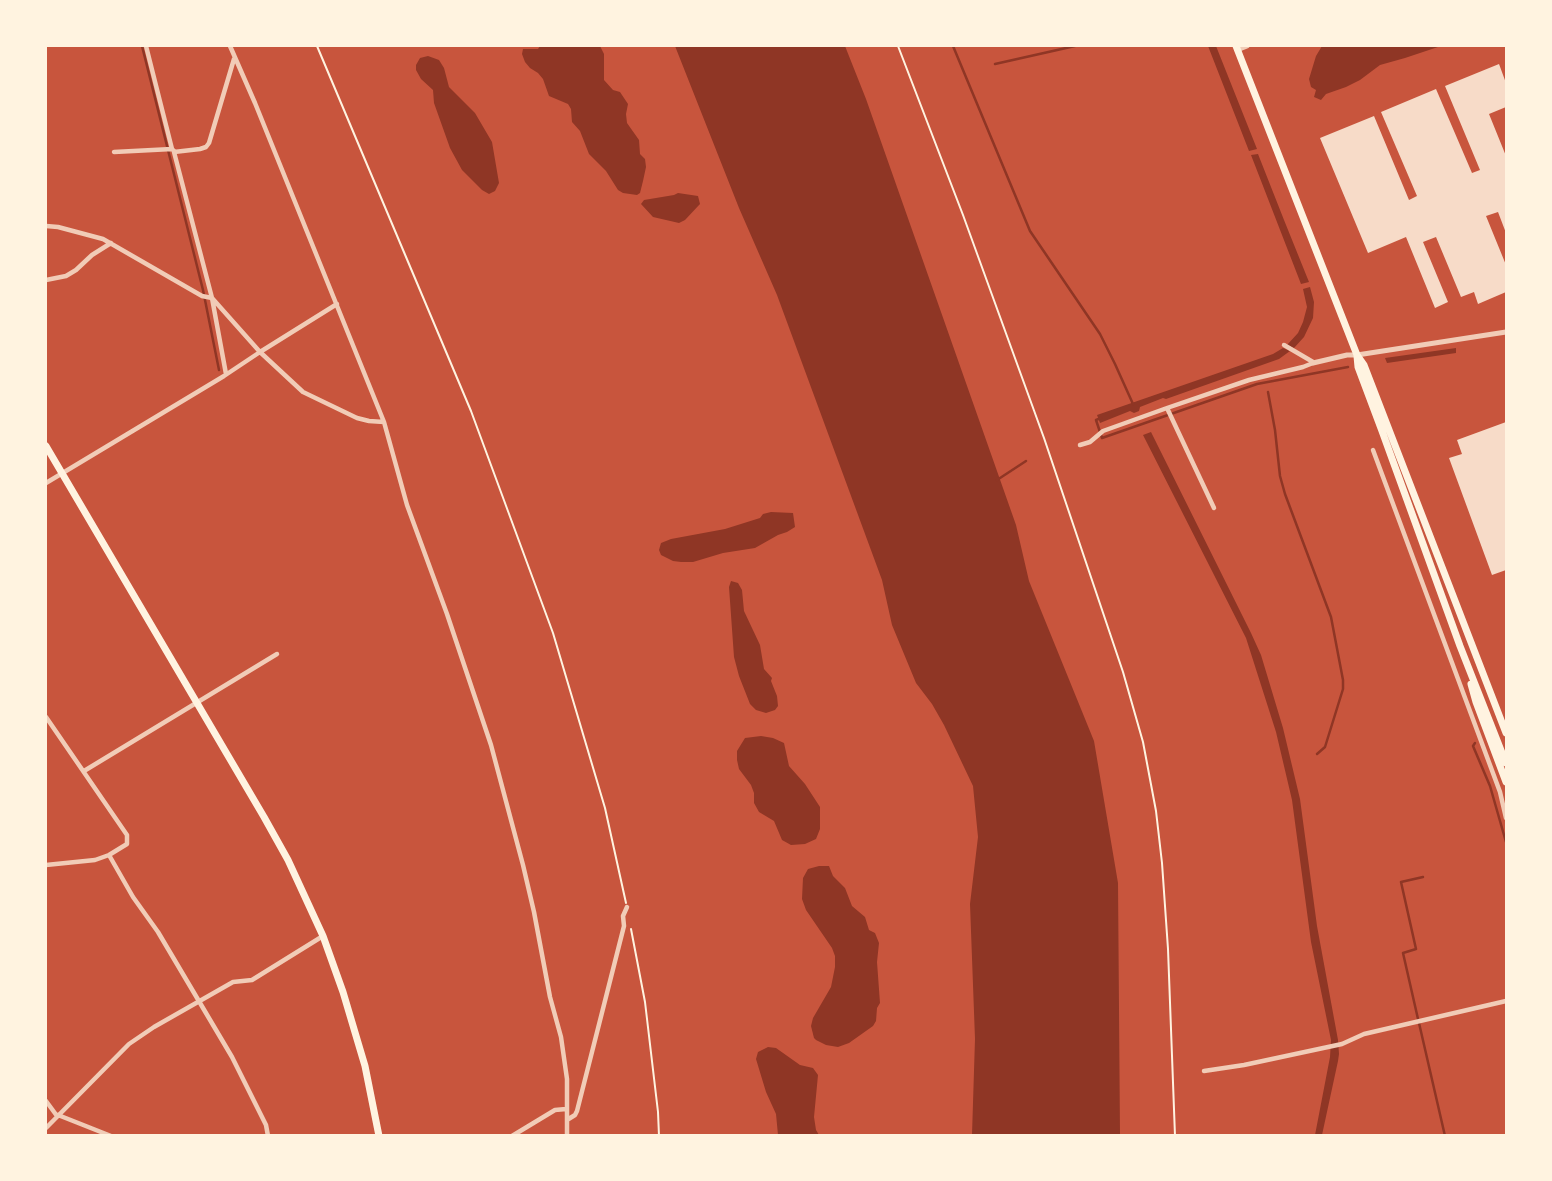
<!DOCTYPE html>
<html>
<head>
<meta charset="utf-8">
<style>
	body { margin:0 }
	#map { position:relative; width:1552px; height:1181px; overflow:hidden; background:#c8553d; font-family:"DM Sans",sans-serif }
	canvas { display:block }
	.frame { position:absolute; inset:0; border:47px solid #fff3e0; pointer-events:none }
</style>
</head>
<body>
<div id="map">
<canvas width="1552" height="1181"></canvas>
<div class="frame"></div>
</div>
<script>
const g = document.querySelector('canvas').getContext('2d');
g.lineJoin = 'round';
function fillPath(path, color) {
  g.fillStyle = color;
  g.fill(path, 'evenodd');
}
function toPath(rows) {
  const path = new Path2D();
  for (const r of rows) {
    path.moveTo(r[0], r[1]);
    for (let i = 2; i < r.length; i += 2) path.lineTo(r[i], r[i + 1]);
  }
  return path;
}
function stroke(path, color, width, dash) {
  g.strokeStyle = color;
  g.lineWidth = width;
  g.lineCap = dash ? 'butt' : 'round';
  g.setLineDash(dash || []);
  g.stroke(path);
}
fillPath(toPath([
	[540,46,600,46,604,54,604,80,613,90,620,92,628,104,626,114,627,123,639,140,640,154,645,159,646,167,643,181,640,193,637,195,623,193,618,190,606,171,589,154,580,131,572,122,571,109,568,104,549,96,543,79,538,73,530,68,525,62,522,54,523,49,538,49],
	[675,46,845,46,866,99,1016,525,1029,581,1094,741,1118,883,1120,1135,972,1135,975,1039,970,904,978,837,973,786,944,725,932,704,916,683,892,625,882,580,777,295,739,208],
	[1208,46,1216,46,1257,149,1249,151],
	[1322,46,1441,46,1405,58,1380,65,1360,80,1346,87,1326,94,1321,100,1314,97,1316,90,1311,87,1309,79,1316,56],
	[428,56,439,60,444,68,449,87,475,113,492,142,499,183,495,191,489,194,482,190,462,170,450,148,434,103,433,90,421,79,416,70,416,65,420,58],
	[1258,154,1284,220,1309,282,1301,284,1251,155],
	[678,193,698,196,700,204,685,220,679,223,653,217,641,204,644,200,674,195],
	[1310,287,1314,302,1313,318,1304,337,1294,348,1287,345,1298,333,1303,322,1307,307,1303,289],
	[1283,348,1290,351,1279,359,1166,399,1163,398,1140,407,1139,411,1134,413,1130,411,1100,423,1097,415,1273,354],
	[1456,348,1456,353,1387,363,1385,358],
	[1151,432,1251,633,1261,655,1283,728,1300,799,1317,926,1338,1040,1339,1054,1338,1061,1322,1135,1315,1135,1330,1057,1331,1040,1311,942,1292,800,1276,732,1246,638,1143,435],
	[771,512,793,513,795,527,787,532,778,535,755,548,723,553,693,562,681,562,673,561,661,555,659,550,661,543,671,539,725,529,760,518,763,514],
	[731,581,738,583,742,590,744,611,760,645,764,669,772,678,771,681,777,696,778,706,775,710,766,713,756,710,750,704,739,676,734,657,729,587],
	[761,736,773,738,784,743,789,766,805,784,820,807,820,829,816,839,805,844,791,845,782,840,774,821,759,812,754,803,754,793,751,785,739,769,737,760,737,751,745,738],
	[819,866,829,866,833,876,845,888,852,906,865,917,869,930,875,933,879,943,877,962,880,1003,877,1008,876,1021,873,1026,849,1043,838,1047,826,1045,816,1040,814,1038,811,1026,813,1018,831,987,835,967,835,956,832,948,806,910,802,899,803,878,808,869],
	[768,1047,776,1048,800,1065,813,1068,818,1075,814,1117,816,1130,819,1135,778,1135,776,1114,766,1092,756,1059,758,1052]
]), '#8f3625');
stroke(toPath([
	[142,46,203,290,219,370],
	[953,46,1030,231,1100,334,1115,364,1133,404],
	[995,64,1075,46],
	[1268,392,1275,430,1280,476,1285,494,1331,617,1343,680,1343,689,1325,747,1317,754],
	[1101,418,1096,420,1102,438,1257,384,1348,367],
	[997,480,1026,461],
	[1475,743,1473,746,1490,786,1506,842],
	[1418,1019,1403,953,1416,949,1401,882,1423,877],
	[1419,1023,1445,1136]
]), '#8f3625', 2.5);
fillPath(toPath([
	[1499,64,1506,83,1506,107,1489,114,1506,156,1506,233,1498,212,1486,216,1506,265,1506,292,1478,304,1474,292,1461,297,1436,237,1423,242,1448,302,1435,308,1406,237,1368,253,1320,138,1374,116,1409,200,1417,196,1381,112,1436,89,1472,173,1480,170,1445,86],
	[1506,422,1506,570,1492,575,1449,458,1462,454,1457,440]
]), '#f7dbc8');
stroke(toPath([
	[317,46,471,411,553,633,605,808,626,903],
	[898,46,963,215,1044,438,1123,672,1143,742,1156,811,1162,863,1168,949,1175,1136],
	[631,929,645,1002,658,1112,659,1136]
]), '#fff3e0', 2);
stroke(toPath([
	[146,46,172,149,174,151],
	[230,46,255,103,384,422,407,505,447,614,491,745,523,865,534,912,550,997,561,1037,567,1079,567,1136],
	[114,152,172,149],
	[46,226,58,227,103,239,202,296,212,298,260,352,303,392,357,418,369,421,384,422],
	[46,280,66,276,76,270,92,255,111,243],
	[1284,345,1313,362],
	[226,374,212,298,174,152,200,149,206,147,209,143,234,59],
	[1167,408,1214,508],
	[1080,445,1090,442,1103,431,1167,408,1249,380,1303,367,1313,363],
	[1373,450,1500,792,1506,818],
	[46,483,224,376,260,352,337,304],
	[46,717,127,835,127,844,109,855,95,860,46,865],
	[84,771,277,654],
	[109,855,133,897,158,932,232,1057,266,1125,268,1136],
	[1204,1071,1244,1065,1342,1044,1364,1034,1506,1001],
	[46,1101,57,1116],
	[58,1115,111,1136],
	[567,1120,575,1115,577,1111,624,926,623,916,627,907],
	[46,1128,129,1044,154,1027,233,982,252,980,323,936],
	[512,1136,555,1110,566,1109]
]), '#f1ccb7', 4.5);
stroke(toPath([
	[1237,50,1247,46],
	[1313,363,1347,355,1357,355,1506,332]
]), '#f1ccb7', 5);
stroke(toPath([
	[1236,46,1357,355,1364,365,1506,733],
	[1357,356,1358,367,1382,431,1460,646,1506,763],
	[46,446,264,817,288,860,323,936,343,992,365,1066,379,1136],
	[1471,684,1476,702,1506,782]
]), '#fff3e0', 7);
</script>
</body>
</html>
